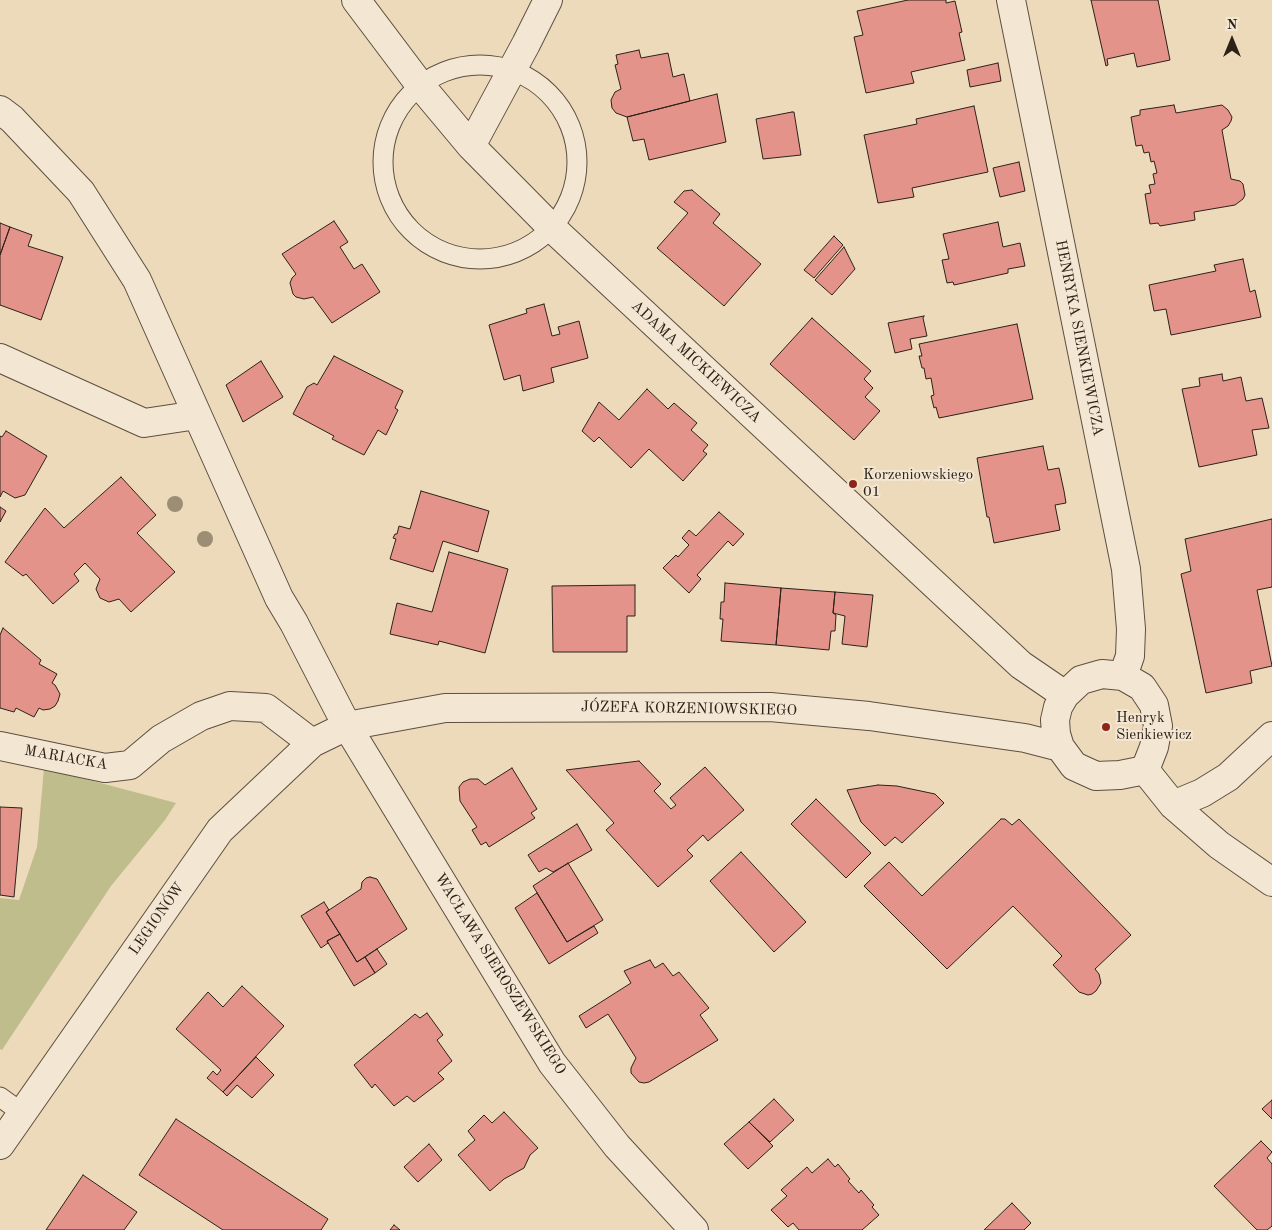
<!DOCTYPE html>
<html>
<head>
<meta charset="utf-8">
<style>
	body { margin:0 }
	#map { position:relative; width:1272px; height:1230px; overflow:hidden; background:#eddabb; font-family:"Old Standard TT",serif }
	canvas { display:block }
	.north { position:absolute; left:1207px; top:15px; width:50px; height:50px; -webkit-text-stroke:4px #f3e7d3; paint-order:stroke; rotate:0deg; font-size:14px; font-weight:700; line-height:20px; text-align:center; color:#2d2118 }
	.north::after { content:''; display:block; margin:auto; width:18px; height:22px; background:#2d2118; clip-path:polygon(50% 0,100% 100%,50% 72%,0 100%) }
</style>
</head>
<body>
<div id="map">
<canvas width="1272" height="1230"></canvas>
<div class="north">N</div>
</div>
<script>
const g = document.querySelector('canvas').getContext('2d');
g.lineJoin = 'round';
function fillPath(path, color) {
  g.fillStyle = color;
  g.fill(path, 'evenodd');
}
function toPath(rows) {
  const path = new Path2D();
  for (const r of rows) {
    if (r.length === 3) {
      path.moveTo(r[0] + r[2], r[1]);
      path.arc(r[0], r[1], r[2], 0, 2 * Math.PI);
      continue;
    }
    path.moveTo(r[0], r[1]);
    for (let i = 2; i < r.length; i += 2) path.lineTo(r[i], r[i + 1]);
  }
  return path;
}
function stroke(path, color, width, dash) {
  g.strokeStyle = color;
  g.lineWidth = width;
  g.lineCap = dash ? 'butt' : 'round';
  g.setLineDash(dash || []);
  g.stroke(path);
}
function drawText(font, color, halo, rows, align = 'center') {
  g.font = font + ' "Old Standard TT",serif';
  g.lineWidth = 4;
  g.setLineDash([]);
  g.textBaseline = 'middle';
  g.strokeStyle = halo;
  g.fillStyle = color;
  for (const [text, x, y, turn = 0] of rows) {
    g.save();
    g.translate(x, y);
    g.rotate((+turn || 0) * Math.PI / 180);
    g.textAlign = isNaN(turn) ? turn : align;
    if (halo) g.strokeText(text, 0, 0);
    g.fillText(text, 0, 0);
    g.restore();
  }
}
fillPath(toPath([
	[44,768,176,803,165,820,111,886,2,1050,0,1049,0,898,19,900,37,847]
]), '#bfbd8b');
const building = toPath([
	[908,0,946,0,946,3,955,1,962,32,959,33,965,60,911,72,914,83,866,93,854,37,863,35,857,11,908,0],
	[1091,0,1158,0,1170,60,1137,67,1134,53,1107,59,1108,65,1106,66,1091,0],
	[639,50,641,58,668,53,673,77,684,74,690,101,627,117,616,113,612,108,611,100,615,92,621,89,615,65,618,64,616,55,639,50],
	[998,63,1001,81,970,87,967,70,998,63],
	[717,94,726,142,649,160,644,139,633,141,627,117,717,94],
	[1174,105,1176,113,1222,105,1228,110,1232,117,1231,121,1228,126,1222,130,1231,179,1240,181,1243,184,1245,195,1243,199,1235,205,1194,212,1195,220,1160,226,1158,223,1150,224,1145,194,1151,193,1149,185,1155,184,1153,174,1157,173,1154,161,1151,162,1149,152,1144,153,1142,145,1136,146,1131,117,1140,115,1140,110,1174,105],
	[974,106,988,172,912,188,914,197,878,203,864,135,917,124,916,119,974,106],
	[792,112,794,112,801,155,763,159,756,119,792,112],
	[1019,162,1025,191,1000,197,993,168,1019,162],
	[692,190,720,214,713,223,761,264,724,306,657,248,688,213,674,202,684,191,692,190],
	[334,221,348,242,340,247,354,269,362,264,380,292,332,323,313,297,304,299,296,297,293,294,290,283,292,278,296,274,282,254,334,221],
	[998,222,1003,247,1020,243,1025,266,1008,269,1008,273,954,285,953,282,947,283,942,260,949,259,943,234,998,222],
	[0,223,10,227,0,255,0,223],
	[10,227,32,235,28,246,63,257,41,320,0,305,0,255,10,227],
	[834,236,843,245,814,278,804,270,834,236],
	[844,247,855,269,832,295,815,280,844,247],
	[1243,259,1250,292,1255,290,1261,317,1171,335,1166,309,1154,311,1149,285,1216,271,1214,265,1243,259],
	[544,304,552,336,560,334,558,327,579,321,588,358,551,368,554,382,523,391,520,375,504,380,489,325,527,313,526,309,544,304],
	[924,316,923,318,927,336,910,339,912,349,895,353,888,323,924,316],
	[812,318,871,371,864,379,873,388,865,397,880,411,854,440,770,364,812,318],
	[1017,324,1033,399,939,418,936,407,934,408,931,396,934,395,931,378,926,379,924,368,922,368,919,356,922,356,919,344,1017,324],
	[334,356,403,391,395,408,398,410,386,435,378,430,364,455,332,439,334,436,293,414,307,387,314,383,317,385,334,356],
	[261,361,283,397,243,422,226,385,261,361],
	[1222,374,1223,381,1241,377,1246,401,1262,398,1269,428,1252,430,1257,455,1199,467,1182,389,1200,386,1199,378,1222,374],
	[647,389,668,409,674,403,697,423,691,430,708,445,703,451,707,454,683,481,649,449,631,468,599,437,594,442,582,431,599,402,619,420,647,389],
	[6,431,47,456,25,495,15,498,3,491,0,497,0,436,2,437,6,431],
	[1043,446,1048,470,1059,468,1064,491,1066,503,1055,505,1060,530,994,543,989,517,987,517,977,458,1043,446],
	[121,477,156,515,137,533,175,572,131,612,119,599,109,602,100,598,96,589,100,579,85,563,74,574,79,581,53,604,26,574,23,576,5,562,45,508,64,528,121,477],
	[421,491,489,511,478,552,443,541,433,572,390,559,396,539,393,538,395,534,397,534,399,526,410,529,421,491],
	[0,507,6,511,0,522,0,507],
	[719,512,744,534,733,546,728,541,697,575,701,579,689,593,663,568,676,555,678,557,689,545,682,538,689,530,696,536,719,512],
	[1272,519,1272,587,1257,590,1272,666,1250,671,1252,683,1206,693,1181,574,1191,571,1185,539,1272,519],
	[449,552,508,569,485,653,439,641,438,645,390,634,397,603,432,612,449,552],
	[725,583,781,588,776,645,721,641,723,619,720,619,721,602,724,602,725,583],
	[635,585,635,616,627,616,627,652,553,652,552,586,635,585],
	[781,588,835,592,833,613,836,615,835,631,831,631,829,650,776,645,781,588],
	[835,592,873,595,867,647,842,644,845,616,833,613,835,592],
	[3,628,41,660,39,664,57,674,52,683,55,685,60,694,58,701,55,706,50,709,43,710,39,708,34,717,16,708,14,712,0,708,0,635,3,628],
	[639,761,661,784,654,791,671,809,676,805,670,798,705,767,744,810,708,841,703,835,687,850,693,856,658,887,606,830,614,823,566,770,639,761],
	[512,768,537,809,531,813,535,818,489,847,486,842,481,845,472,830,477,827,460,801,459,787,463,782,470,779,478,779,485,785,512,768],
	[878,785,897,786,935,794,944,803,902,843,895,837,885,846,861,822,847,790,878,785],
	[816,799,871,853,846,878,791,824,816,799],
	[0,807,22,808,14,897,0,895,0,807],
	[1001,819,1005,819,1012,825,1019,819,1131,935,1095,969,1099,974,1101,983,1096,991,1092,994,1088,995,1079,992,1053,965,1062,956,1013,906,947,969,864,886,889,862,922,896,1001,819],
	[577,824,592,850,553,872,546,868,539,872,528,855,577,824],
	[741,852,806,922,774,952,710,881,741,852],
	[568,863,603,920,567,942,533,886,568,863],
	[370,877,377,879,407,929,357,962,326,912,361,889,362,882,366,878,370,877],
	[537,893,567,942,594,926,598,933,549,964,515,908,537,893],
	[324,902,329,910,326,912,340,934,327,941,328,943,321,948,301,916,324,902],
	[340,934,357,962,365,957,375,973,354,986,327,941,340,934],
	[377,949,387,964,375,973,365,957,377,949],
	[650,960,655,968,663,963,673,976,679,972,709,1008,700,1015,718,1040,649,1082,644,1083,639,1082,631,1073,631,1068,636,1058,608,1014,586,1028,579,1016,631,983,624,971,650,960],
	[242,986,284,1026,223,1092,207,1078,213,1071,217,1075,221,1070,176,1029,208,992,223,1007,242,986],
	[427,1013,443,1035,437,1040,452,1061,438,1073,444,1079,414,1102,407,1096,394,1106,375,1084,372,1088,354,1065,415,1014,420,1018,427,1013],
	[256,1057,274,1075,252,1098,237,1085,227,1096,223,1092,256,1057],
	[774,1099,794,1120,770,1142,749,1122,774,1099],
	[1272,1100,1272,1119,1262,1109,1272,1100],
	[504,1112,538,1148,530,1155,524,1168,504,1179,490,1191,458,1155,475,1140,468,1131,484,1115,492,1123,504,1112],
	[176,1119,328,1219,321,1230,223,1230,139,1175,176,1119],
	[749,1122,773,1146,748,1169,724,1144,749,1122],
	[1261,1141,1272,1152,1267,1158,1272,1164,1272,1226,1267,1230,1257,1230,1214,1186,1261,1141],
	[429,1144,442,1160,418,1182,404,1167,429,1144],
	[828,1159,835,1167,838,1164,850,1179,848,1181,859,1193,861,1190,874,1205,872,1207,879,1215,862,1230,799,1230,793,1223,788,1227,771,1210,787,1196,781,1190,807,1167,812,1173,828,1159],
	[83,1175,137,1212,124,1230,46,1230,83,1175],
	[1012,1203,1031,1223,1024,1230,984,1230,1012,1203],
	[394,1225,400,1230,390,1230,394,1225]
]);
fillPath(building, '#e4938b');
stroke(building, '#2d2118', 1);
const lane = toPath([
	[480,162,97],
	[0,1097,22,1113]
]);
const street = toPath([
	[356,0,420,85,471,146,552,228,1021,665,1065,695],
	[1011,0,1126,569,1131,629,1130,656,1123,676],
	[0,110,12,119,81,192,137,280,279,598,294,623,347,726,552,1063,617,1146,694,1230],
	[471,146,526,44,548,0],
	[0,358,144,423,197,415],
	[1102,674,1123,676,1142,687,1154,705,1158,726,1154,747,1145,770,1120,775,1096,776,1074,766,1060,747,1056,734,1055,720,1058,707,1065,695,1081,680,1102,674],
	[0,746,105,768,130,765,161,739,201,716,230,706,266,708,312,743],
	[1145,770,1173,805,1219,845,1272,882],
	[1173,805,1202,793,1228,777,1272,736],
	[0,1145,220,830,312,743,347,726,445,708,770,707,869,716,1025,738,1060,747]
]);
stroke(lane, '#5d4f41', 21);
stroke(street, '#5d4f41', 30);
stroke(lane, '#f3e7d3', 19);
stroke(street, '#f3e7d3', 28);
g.fillStyle = '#9c8e74';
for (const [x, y] of [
	[175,504],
	[205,539]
]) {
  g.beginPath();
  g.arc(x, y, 8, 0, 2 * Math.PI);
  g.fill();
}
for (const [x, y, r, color] of [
	[853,484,5,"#8f2418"],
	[1106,727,5,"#8f2418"]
]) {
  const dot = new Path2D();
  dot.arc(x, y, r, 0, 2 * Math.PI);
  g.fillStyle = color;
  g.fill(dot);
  stroke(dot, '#f3e7d3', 2);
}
drawText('15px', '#2d2118', '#f3e7d3', [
	["HENRYKA SIENKIEWICZA",1079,338,79],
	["ADAMA MICKIEWICZA",696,362,43],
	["JÓZEFA KORZENIOWSKIEGO",689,709,1],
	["MARIACKA",66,758,10],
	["LEGIONÓW",157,919,-55],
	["WACŁAWA SIEROSZEWSKIEGO",500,974,58]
]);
drawText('15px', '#2d2118', '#f3e7d3', [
	["Korzeniowskiego",863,475],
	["01",863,492],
	["Henryk",1116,718],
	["Sienkiewicz",1116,735]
], 'left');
</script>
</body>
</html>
